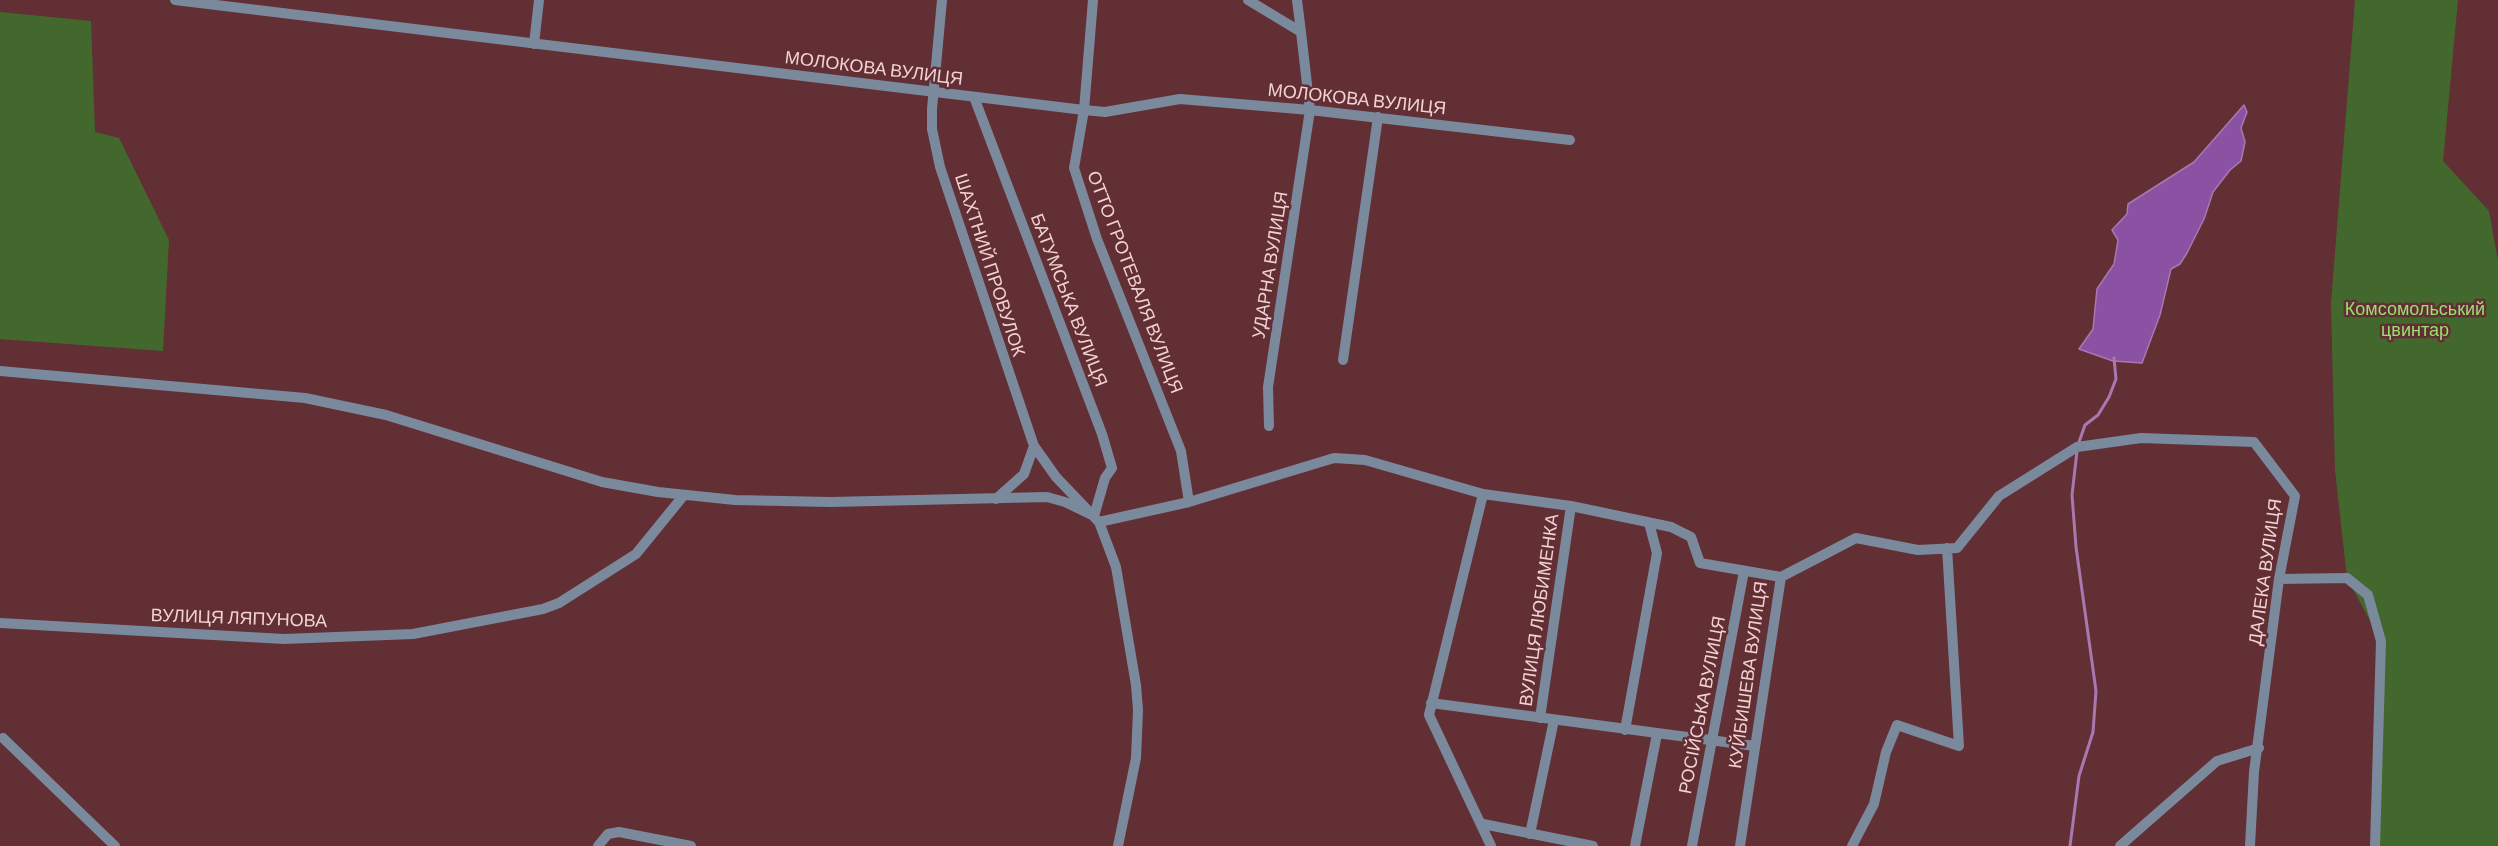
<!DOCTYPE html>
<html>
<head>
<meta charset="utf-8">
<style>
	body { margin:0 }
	canvas { display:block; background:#612f34 }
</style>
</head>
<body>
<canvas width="2498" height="846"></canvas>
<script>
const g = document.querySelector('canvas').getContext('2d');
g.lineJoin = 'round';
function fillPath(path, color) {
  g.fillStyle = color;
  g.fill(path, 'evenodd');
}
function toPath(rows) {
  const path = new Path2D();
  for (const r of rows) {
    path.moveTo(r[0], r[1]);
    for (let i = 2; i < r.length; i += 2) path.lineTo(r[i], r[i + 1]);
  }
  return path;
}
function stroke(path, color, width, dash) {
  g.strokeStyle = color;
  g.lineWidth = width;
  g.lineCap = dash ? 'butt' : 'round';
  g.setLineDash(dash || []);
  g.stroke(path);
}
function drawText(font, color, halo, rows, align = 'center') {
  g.font = font + ' Barlow,sans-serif';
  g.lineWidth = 5;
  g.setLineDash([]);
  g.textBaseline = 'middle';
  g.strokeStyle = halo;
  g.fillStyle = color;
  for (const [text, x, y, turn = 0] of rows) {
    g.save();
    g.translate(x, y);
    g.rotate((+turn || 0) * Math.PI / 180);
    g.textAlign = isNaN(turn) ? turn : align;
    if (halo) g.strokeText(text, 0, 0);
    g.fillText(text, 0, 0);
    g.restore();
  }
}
fillPath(toPath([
	[2355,0,2458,0,2443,161,2489,211,2498,261,2498,846,2375,846,2381,641,2347,578,2335,470,2331,303],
	[0,12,91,21,95,132,119,138,169,240,163,351,0,339]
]), '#43682d');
const water = toPath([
	[2244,105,2247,112,2241,128,2245,142,2241,161,2230,170,2213,192,2204,219,2187,253,2180,264,2171,269,2160,315,2142,363,2113,361,2079,349,2093,329,2097,289,2114,264,2118,240,2112,230,2127,214,2128,204,2194,162,2244,105]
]);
fillPath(water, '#8b51a3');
stroke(water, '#aa78b1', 1.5);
stroke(toPath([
	[2078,445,2085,425,2098,415,2109,397,2116,379,2114,358],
	[2070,846,2079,776,2093,732,2096,691,2076,547,2072,495,2077,451]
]), '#aa78b1', 3);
stroke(toPath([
	[175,0,1084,110,1105,112,1180,99,1310,110,1570,140],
	[942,0,932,109,932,129,940,167,1034,446,1056,477,1099,522,1116,567,1136,685,1138,710,1136,758,1118,846],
	[1093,0,1084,110,1074,168,1097,239,1181,451,1189,502],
	[1248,0,1301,32,1310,110,1268,387,1269,426],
	[1297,0,1301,32],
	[534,44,539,0],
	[974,97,1102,434,1112,468,1105,478,1094,516],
	[1343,360,1378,117],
	[0,371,305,398,386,415,602,482,658,492,735,500,831,502,1047,497,1065,502,1094,516],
	[1483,494,1571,506,1671,527,1691,537,1700,563,1781,577,1740,846],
	[996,499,1024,474,1034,446],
	[1099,522,1189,502,1334,458,1365,460,1483,494,1429,715,1491,846],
	[1781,577,1856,538,1918,550,1957,548,1999,496,2077,447,2141,438,2254,442,2295,496,2279,579,2254,772,2250,846],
	[2279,579,2347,578,2368,595,2381,641,2375,846],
	[0,623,284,639,413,634,543,609,559,603,636,554,684,495],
	[1431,703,1755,746],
	[1540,718,1571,506],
	[1625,730,1657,553,1649,523],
	[3,738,115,846],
	[1483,824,1593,846],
	[1530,834,1554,720],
	[598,846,608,834,619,832,691,846],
	[1635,846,1657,734],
	[1692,846,1744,571],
	[1852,846,1874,804,1886,752,1897,725,1959,746,1947,548],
	[2120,846,2217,761,2259,748]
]), '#7b899c', 10);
drawText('18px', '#f2d2d3', '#612f34', [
	["МОЛОКОВА ВУЛИЦЯ",874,68,7],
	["МОЛОКОВА ВУЛИЦЯ",1357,99,6],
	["ШАХТНИЙ ПРОВУЛОК",990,265,72],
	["УДАРНА ВУЛИЦЯ",1270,265,-81],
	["ОТТО ГРОТЕВАЛЯ ВУЛИЦЯ",1135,282,69],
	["БАТУМСЬКА ВУЛИЦЯ",1069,300,69],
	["ДАЛЕКА ВУЛИЦЯ",2265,572,-82],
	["ВУЛИЦЯ ЛЮБИМЕНКА",1539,610,-82],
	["ВУЛИЦЯ ЛЯПУНОВА",239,618,2],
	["КУЙБИШЕВА ВУЛИЦЯ",1748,675,-82],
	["РОСІЙСЬКА ВУЛИЦЯ",1702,705,-79]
]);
drawText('18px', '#97e16d', '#612f34', [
	["Комсомольський",2415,309],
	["цвинтар",2415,330]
]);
</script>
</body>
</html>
